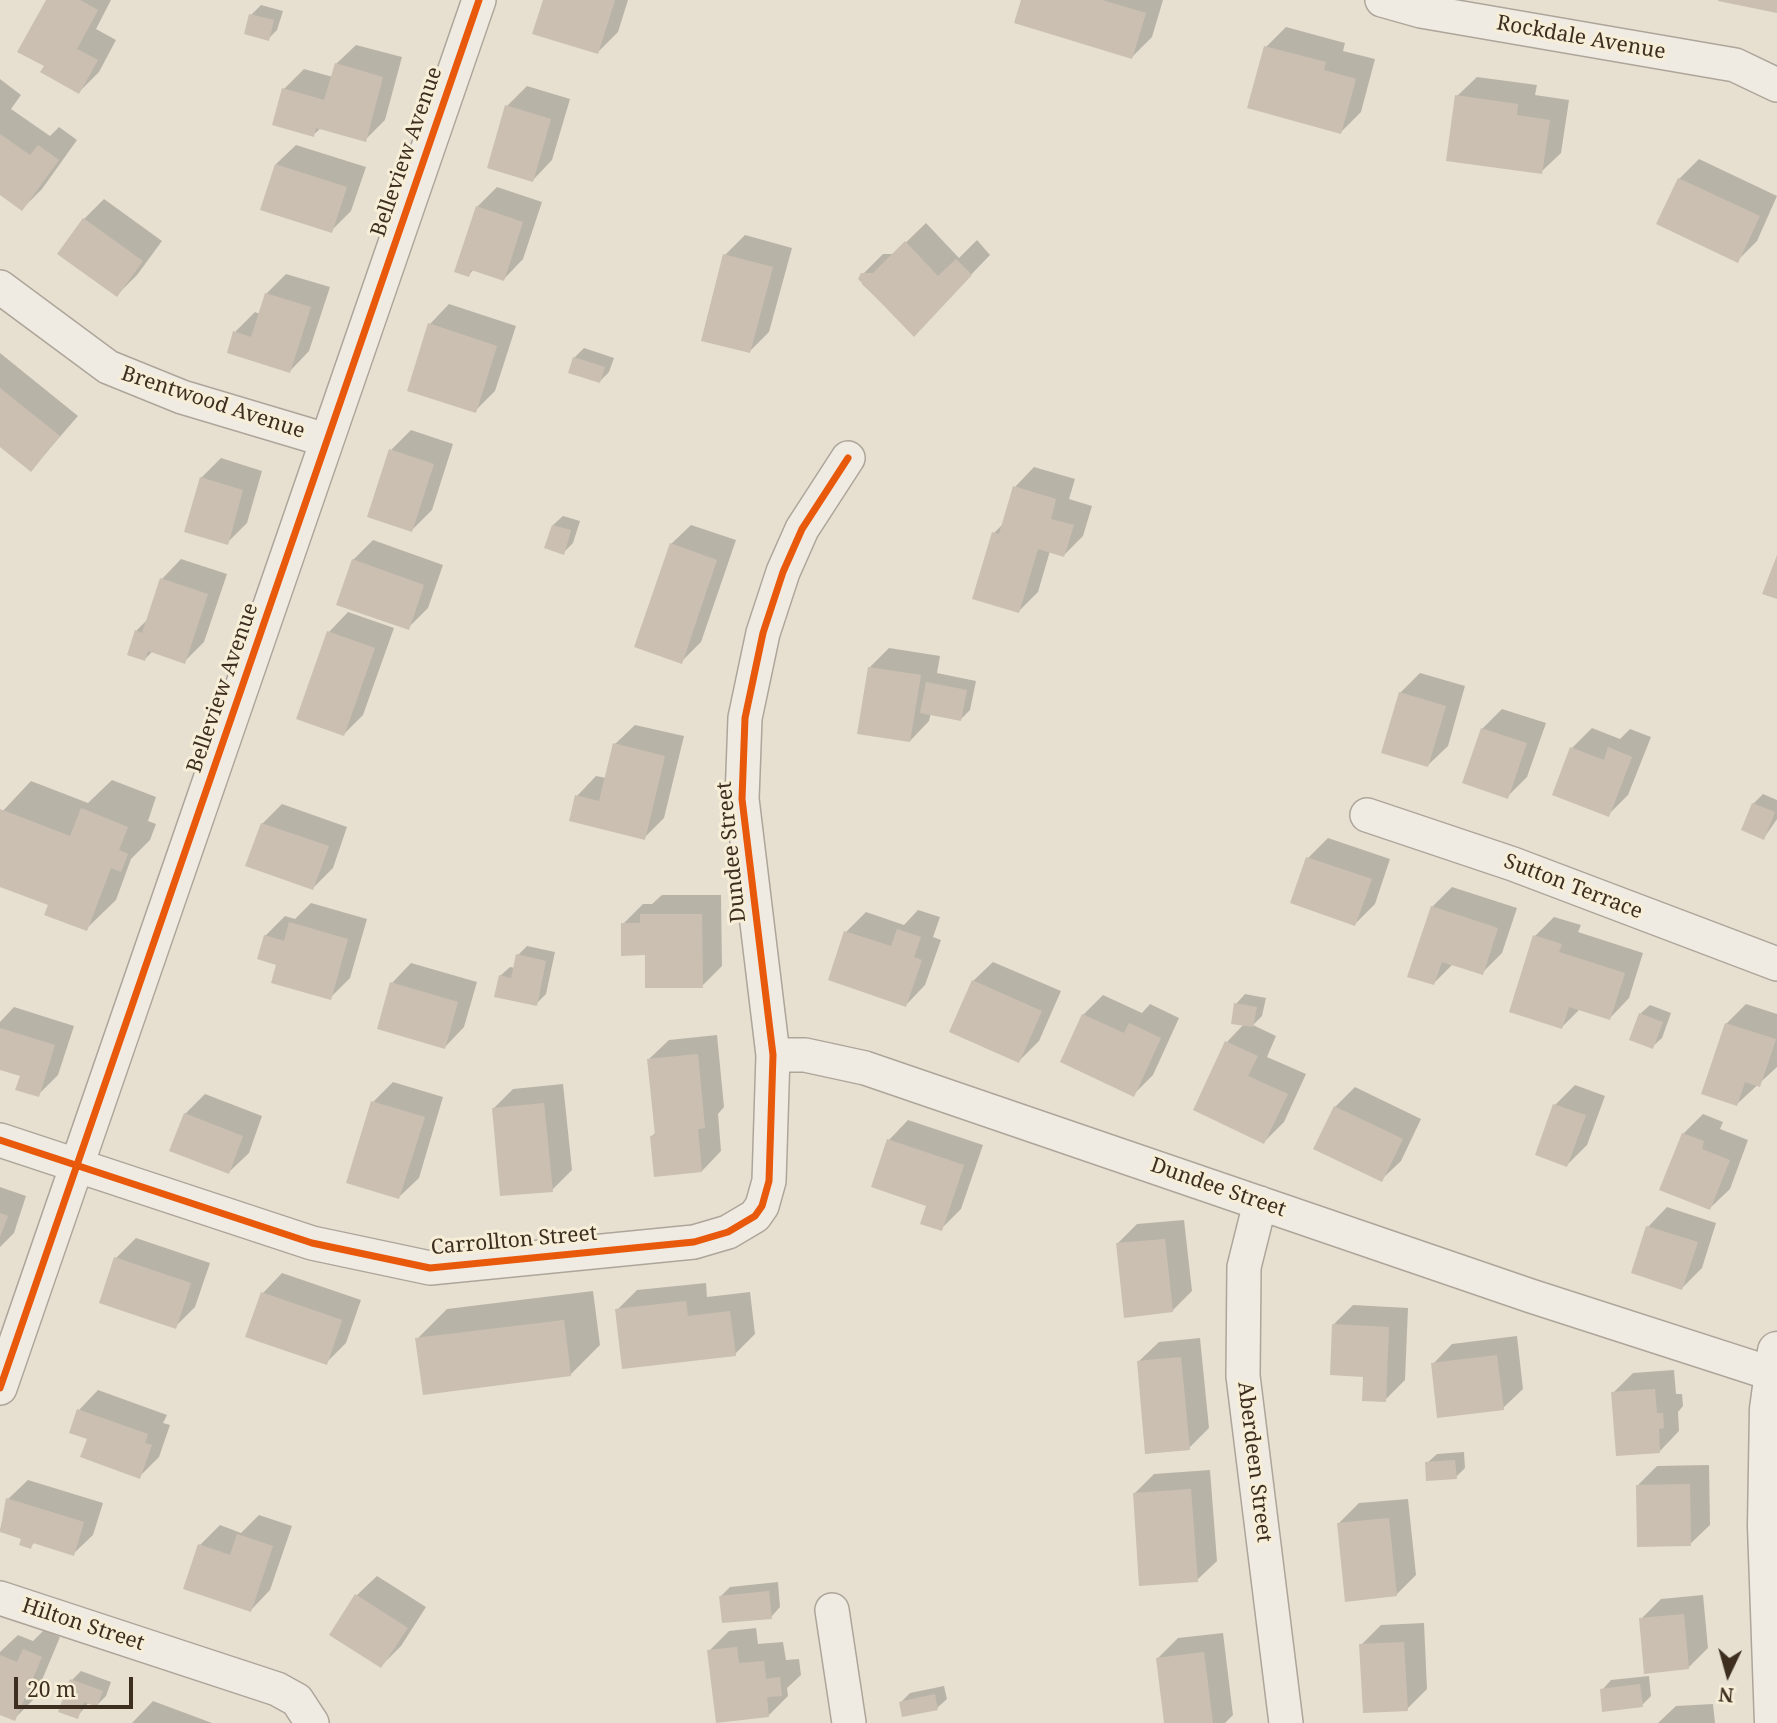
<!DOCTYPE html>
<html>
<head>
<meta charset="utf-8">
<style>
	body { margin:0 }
	#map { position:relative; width:1777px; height:1723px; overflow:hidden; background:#e7e0d1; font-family:"Noto Serif",serif }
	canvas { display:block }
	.north { position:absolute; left:1693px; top:1639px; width:70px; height:70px; -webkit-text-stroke:5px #f7eed8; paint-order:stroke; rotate:185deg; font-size:19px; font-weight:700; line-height:28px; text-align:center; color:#3d2e20 }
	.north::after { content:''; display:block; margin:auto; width:24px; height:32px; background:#3d2e20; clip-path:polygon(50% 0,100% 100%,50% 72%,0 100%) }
	.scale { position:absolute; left:14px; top:1677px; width:119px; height:32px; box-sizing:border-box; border:4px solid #3d2e20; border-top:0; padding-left:9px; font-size:21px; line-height:24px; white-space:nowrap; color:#3d2e20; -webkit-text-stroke:5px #f7eed8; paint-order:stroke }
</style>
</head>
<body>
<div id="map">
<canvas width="1777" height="1723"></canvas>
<div class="north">N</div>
<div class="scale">20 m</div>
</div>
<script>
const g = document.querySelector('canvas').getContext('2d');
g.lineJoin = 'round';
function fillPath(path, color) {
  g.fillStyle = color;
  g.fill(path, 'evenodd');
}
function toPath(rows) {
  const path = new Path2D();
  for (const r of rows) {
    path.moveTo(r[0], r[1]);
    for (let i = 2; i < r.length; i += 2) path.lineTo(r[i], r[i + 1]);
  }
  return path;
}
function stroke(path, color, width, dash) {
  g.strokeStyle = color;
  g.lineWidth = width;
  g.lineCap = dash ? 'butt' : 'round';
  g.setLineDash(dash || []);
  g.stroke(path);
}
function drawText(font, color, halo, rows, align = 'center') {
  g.font = font + ' "Noto Serif",serif';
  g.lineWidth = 6;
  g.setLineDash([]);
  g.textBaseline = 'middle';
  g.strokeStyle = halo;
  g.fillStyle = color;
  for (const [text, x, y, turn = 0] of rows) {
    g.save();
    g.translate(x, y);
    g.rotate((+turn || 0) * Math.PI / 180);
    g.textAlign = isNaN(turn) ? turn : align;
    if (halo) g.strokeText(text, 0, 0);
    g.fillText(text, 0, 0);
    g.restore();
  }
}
fillPath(toPath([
	[48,0,111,0,96,29,116,40,99,72,79,92,46,65],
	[545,0,628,0,618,32,598,52],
	[1022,0,1163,0,1152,37,1132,57],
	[261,5,283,11,277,30,268,39,251,15],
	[1286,27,1345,43,1343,51,1375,59,1361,112,1341,132,1266,47],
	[356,45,402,57,385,120,365,140,321,128,313,135,284,89,304,69,333,77,336,64],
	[1477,77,1537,85,1535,95,1569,100,1561,153,1541,172,1457,96],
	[0,79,21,95,11,109,50,136,59,127,77,140,42,189,22,209,0,193],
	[527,86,570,99,552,160,533,180,507,106],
	[296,145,366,167,351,211,331,231,276,164],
	[1699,159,1777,196,1757,241,1738,260,1658,223,1679,179],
	[497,187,542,202,523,259,504,279,474,269,469,275,477,207],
	[104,199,162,241,137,275,117,295,84,219],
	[926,223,959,258,977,240,990,255,914,334,862,284,863,274,883,254,894,254],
	[745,235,792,248,769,332,750,351,725,255],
	[286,274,330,287,309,351,290,371,235,332,255,312,260,314,267,293],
	[449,304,516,326,495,391,475,411,430,324],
	[584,348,614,358,609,372,600,381,574,358],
	[0,353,78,416,31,470,0,445],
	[411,430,453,444,432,510,412,530,391,450],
	[221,458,262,471,247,523,227,543,201,478],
	[1034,467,1075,479,1069,499,1092,506,1083,536,1063,556,1050,551,1038,592,1018,612,994,533,1004,523,1015,487],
	[563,516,580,521,573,543,563,553,553,525],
	[691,525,736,540,701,642,681,662,671,544],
	[373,540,443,565,428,608,408,628,353,560],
	[181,559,227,574,204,642,184,662,153,651,145,659,136,631,148,619,162,579],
	[348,612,394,628,363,715,344,734,329,632],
	[889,648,940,656,937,673,976,681,970,710,961,719,931,713,929,721,910,741,869,668],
	[1420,673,1465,686,1448,746,1428,765,1400,693],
	[1502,709,1546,723,1527,777,1507,797,1482,729],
	[635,725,684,736,664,818,644,838,577,796,596,776,606,778,615,744],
	[1592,728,1620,739,1630,729,1651,737,1628,795,1608,815,1572,748],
	[112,780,156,797,148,821,156,824,150,840,131,859,116,900,86,929,50,904,0,885,0,814,31,781,88,803],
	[1763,794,1777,800,1777,819,1764,838,1753,804],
	[282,804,347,827,333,868,313,888,262,824],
	[1328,838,1390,859,1375,904,1355,924,1308,858],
	[1452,887,1517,908,1502,953,1482,973,1453,964,1434,983,1432,907],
	[662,895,721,895,722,966,702,986,647,953,623,924,643,904,652,904],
	[311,903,367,919,350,978,330,998,278,964,265,936,285,916,295,919],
	[918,910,940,917,933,937,941,940,925,985,906,1005,846,932,866,912,904,925],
	[1554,917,1581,925,1578,932,1643,953,1629,998,1610,1018,1580,1009,1562,1027,1535,936],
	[527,946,555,952,546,994,536,1004,500,976,510,967,515,968,518,955],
	[993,962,1061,991,1039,1041,1019,1061,973,981],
	[411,963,477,982,464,1027,445,1047,392,983],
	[1245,994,1266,998,1262,1016,1253,1025,1276,1036,1267,1057,1306,1074,1284,1122,1264,1142,1227,1042,1244,1024,1236,1004],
	[1103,995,1142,1013,1150,1004,1179,1018,1153,1075,1133,1095,1083,1015],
	[1746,1004,1777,1014,1777,1067,1737,1104,1726,1024],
	[1650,1005,1671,1013,1662,1038,1652,1047,1640,1014],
	[14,1007,74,1026,58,1075,38,1095,22,1075,0,1068,0,1022],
	[717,1035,724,1107,718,1114,721,1151,702,1171,651,1137,657,1131,649,1059,669,1040],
	[393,1082,443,1097,419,1178,399,1197,373,1102],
	[563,1084,572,1170,552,1190,493,1109,513,1089],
	[1575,1085,1605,1096,1587,1145,1567,1165,1555,1105],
	[1355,1087,1421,1119,1401,1161,1381,1180,1335,1107],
	[205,1094,262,1116,249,1153,229,1172,185,1114],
	[1703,1114,1723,1122,1720,1129,1748,1140,1730,1189,1710,1208,1683,1134],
	[908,1120,983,1145,961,1209,941,1229,889,1140],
	[0,1187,26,1196,14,1233,0,1247],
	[1667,1207,1716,1223,1702,1268,1682,1288,1648,1227],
	[1184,1220,1192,1291,1172,1311,1117,1244,1137,1224],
	[136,1238,210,1263,195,1307,175,1327,116,1258],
	[282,1273,361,1300,346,1343,326,1363,263,1293],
	[706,1283,707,1297,750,1292,755,1334,735,1354,617,1310,637,1290],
	[593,1291,600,1345,570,1375,417,1339,447,1309],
	[1353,1305,1408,1308,1405,1380,1385,1400,1333,1325],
	[1517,1336,1523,1389,1503,1408,1433,1364,1452,1344],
	[1200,1338,1209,1428,1189,1448,1139,1361,1159,1342],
	[1674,1370,1676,1394,1682,1394,1683,1406,1678,1412,1679,1431,1660,1451,1613,1393,1633,1373],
	[98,1390,167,1415,163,1423,170,1425,159,1457,139,1477,89,1438,79,1410],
	[1464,1452,1465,1468,1456,1477,1427,1463,1437,1454],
	[1709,1465,1710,1525,1690,1544,1637,1486,1657,1466],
	[1210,1470,1217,1561,1197,1580,1134,1494,1154,1474],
	[28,1480,103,1503,93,1535,73,1554,35,1542,30,1547,24,1537,0,1530,8,1499],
	[1408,1499,1416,1575,1396,1595,1339,1523,1359,1503],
	[259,1515,292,1526,270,1590,251,1610,200,1545,220,1525,241,1533],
	[377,1576,426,1607,401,1646,381,1666,357,1595],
	[778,1582,780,1607,771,1617,721,1596,730,1587],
	[1703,1595,1708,1648,1688,1668,1641,1619,1661,1599],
	[1424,1623,1427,1689,1407,1709,1361,1645,1381,1625],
	[756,1628,758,1644,783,1642,786,1660,799,1659,801,1675,787,1688,788,1696,768,1716,709,1651,729,1631],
	[44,1630,60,1637,34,1699,14,1719,0,1713,0,1652,18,1635,33,1641],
	[1223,1633,1233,1715,1225,1723,1166,1723,1158,1658,1178,1638],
	[81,1671,111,1682,106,1696,97,1705,89,1702,77,1717,72,1680],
	[1649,1676,1651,1696,1642,1705,1602,1690,1611,1680],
	[944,1686,947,1699,937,1708,901,1702,910,1693],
	[153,1701,212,1723,132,1723],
	[1713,1704,1715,1723,1658,1723,1676,1706]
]), '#0003');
fillPath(toPath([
	[46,0,80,0,98,10,77,49,98,60,79,94,40,72,44,66,17,52],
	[543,0,615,0,598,54,532,34],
	[1021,0,1102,0,1146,13,1132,59,1014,23],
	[1718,0,1777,0,1777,13,1718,1],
	[249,14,274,20,269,41,244,34],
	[1264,46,1326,62,1324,70,1356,79,1341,134,1247,108],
	[335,63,383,77,366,142,316,128,314,137,272,125,282,88,324,100],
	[1455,95,1518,104,1517,115,1550,120,1542,174,1446,161],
	[505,105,551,119,533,182,487,168],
	[0,134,30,155,38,145,59,160,22,211,0,195],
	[275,164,347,187,332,233,260,210],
	[1678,178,1760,216,1738,263,1656,224],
	[476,206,523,222,504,281,471,270,469,277,454,272],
	[83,218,143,261,117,297,57,254],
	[905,241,938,276,956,259,972,275,914,337,858,279,861,273,873,273],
	[723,254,773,267,750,353,701,341],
	[265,293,311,307,290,373,227,353,233,331,251,337],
	[428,323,497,346,476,413,407,391],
	[573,357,605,367,600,383,568,373],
	[0,388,60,436,31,472,0,447],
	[389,449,434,464,412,532,367,517],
	[200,477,243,490,228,545,184,532],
	[1013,486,1056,499,1051,519,1074,525,1064,557,1038,549,1019,613,972,599,992,532,999,534],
	[552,525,571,530,564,555,544,548],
	[670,543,717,560,682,664,634,647],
	[1777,555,1777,599,1762,594],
	[352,559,424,585,409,630,336,605],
	[160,578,208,594,185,664,148,651,145,661,127,655,135,630,142,633],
	[327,631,375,648,344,736,296,719],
	[868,667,921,675,910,742,857,734],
	[926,682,967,690,961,721,920,713],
	[1399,692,1446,706,1428,767,1381,753],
	[1481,728,1527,743,1508,799,1462,783],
	[613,743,665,756,645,840,569,821,575,795,599,801],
	[1570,747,1604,760,1608,747,1632,757,1609,817,1552,795],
	[1752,803,1775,812,1764,840,1741,830],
	[81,808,128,827,119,850,128,854,121,872,111,868,87,931,44,915,48,905,0,887,0,809,70,836],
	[261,823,329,846,313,890,245,866],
	[1306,857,1372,879,1355,926,1290,903],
	[1431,906,1498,928,1483,975,1442,962,1434,985,1407,977],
	[640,914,702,914,703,988,645,988,645,955,621,956,621,923,640,923],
	[289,922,348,939,331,1000,271,983,276,965,257,959,264,935,284,941],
	[897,929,921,937,914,957,922,960,906,1007,828,980,844,931,891,946],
	[1533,935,1562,944,1559,952,1625,973,1610,1020,1569,1007,1562,1029,1509,1012],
	[516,954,546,961,537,1006,494,997,499,975,511,978],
	[972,980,1042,1011,1019,1063,949,1032],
	[390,982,458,1002,445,1049,377,1029],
	[1234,1003,1257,1007,1253,1027,1231,1024],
	[1639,1013,1663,1022,1653,1049,1629,1040],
	[1082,1014,1124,1033,1129,1023,1161,1038,1134,1097,1060,1062],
	[1725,1023,1776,1039,1760,1087,1745,1082,1737,1106,1701,1094],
	[0,1028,55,1045,39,1097,15,1090,20,1076,0,1070],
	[1225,1041,1258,1056,1248,1076,1288,1094,1264,1144,1193,1110],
	[698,1054,705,1128,698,1129,702,1172,654,1177,650,1136,655,1135,647,1059],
	[371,1101,425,1117,399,1199,346,1183],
	[544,1103,553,1192,500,1196,492,1108],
	[1553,1104,1586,1115,1567,1167,1535,1155],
	[1334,1106,1403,1139,1382,1182,1313,1149],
	[184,1113,243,1136,229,1174,169,1151],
	[1682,1133,1704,1141,1702,1149,1730,1160,1710,1210,1659,1190],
	[887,1139,964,1165,942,1231,920,1224,926,1206,871,1187],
	[0,1213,8,1216,0,1237],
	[1646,1226,1698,1242,1682,1290,1631,1273],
	[1165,1239,1173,1312,1124,1318,1116,1243],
	[114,1257,191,1283,176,1329,99,1303],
	[261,1292,342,1320,327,1365,245,1337],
	[686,1301,688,1316,730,1311,736,1356,622,1369,615,1309],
	[564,1320,571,1376,423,1395,415,1338],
	[1332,1324,1389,1327,1386,1402,1362,1401,1363,1377,1330,1375],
	[1497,1355,1504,1410,1437,1418,1431,1363],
	[1181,1357,1190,1450,1145,1454,1137,1361],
	[1655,1389,1657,1413,1663,1413,1664,1428,1659,1429,1660,1453,1616,1456,1611,1392],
	[77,1409,148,1434,145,1443,152,1445,140,1479,80,1457,87,1439,69,1433],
	[1455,1460,1457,1479,1426,1481,1425,1462],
	[1690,1484,1691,1546,1637,1547,1636,1485],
	[1191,1489,1198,1582,1139,1586,1133,1493],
	[6,1498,84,1522,74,1556,33,1543,31,1549,19,1545,21,1539,0,1532],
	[1389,1518,1397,1596,1345,1602,1337,1523],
	[237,1534,273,1546,251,1612,183,1589,198,1544,230,1555],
	[769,1591,772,1619,722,1623,719,1596],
	[355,1594,408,1628,381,1668,329,1635],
	[1684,1614,1689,1669,1644,1674,1639,1618],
	[1404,1642,1408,1711,1363,1713,1359,1644],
	[737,1647,739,1663,764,1661,766,1679,780,1677,782,1696,767,1697,769,1717,716,1723,707,1650],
	[23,1649,42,1657,15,1721,0,1715,0,1655,17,1662],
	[1204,1652,1213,1723,1164,1723,1156,1658],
	[70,1679,103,1691,97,1707,84,1702,78,1719,58,1712],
	[1640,1684,1643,1707,1602,1712,1600,1689],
	[935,1694,938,1710,902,1717,899,1702]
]), '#cbbfb2');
const minor = toPath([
	[1382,0,1421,11,1735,65,1777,85],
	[0,287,108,367,182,397,326,440],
	[1367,815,1513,864,1777,964],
	[773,1055,805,1055,865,1068,1531,1296,1773,1374],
	[0,1140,312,1243,430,1268,694,1242,728,1232,755,1216,762,1206,769,1181,773,1055,742,799,745,718,763,633,783,572,802,529,848,458],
	[1260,1203,1244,1267,1243,1376,1286,1723],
	[0,1388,479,0],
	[0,1598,277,1689,297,1700,312,1723],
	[832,1610,849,1723]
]);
const tertiary = toPath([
	[1774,1723,1767,1526,1769,1409,1777,1351]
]);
stroke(minor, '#ada599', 36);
stroke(tertiary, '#ada599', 41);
stroke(minor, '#efebe3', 33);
stroke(tertiary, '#efebe3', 38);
stroke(toPath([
	[0,1140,312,1243,430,1268,694,1242,728,1232,755,1216,762,1206,769,1181,773,1055,742,799,745,718,763,633,783,572,802,529,848,458],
	[0,1388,479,0]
]), '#e8590c', 7);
drawText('21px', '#3d2e20', '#f7eed8', [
	["Rockdale Avenue",1581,38,10],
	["Belleview Avenue",407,152,-71],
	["Brentwood Avenue",213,403,18],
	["Belleview Avenue",223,688,-71],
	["Dundee Street",732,852,-96],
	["Sutton Terrace",1573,887,21],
	["Dundee Street",1218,1188,19],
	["Carrollton Street",514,1241,-5],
	["Aberdeen Street",1254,1462,83],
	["Hilton Street",83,1625,18]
]);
</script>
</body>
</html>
